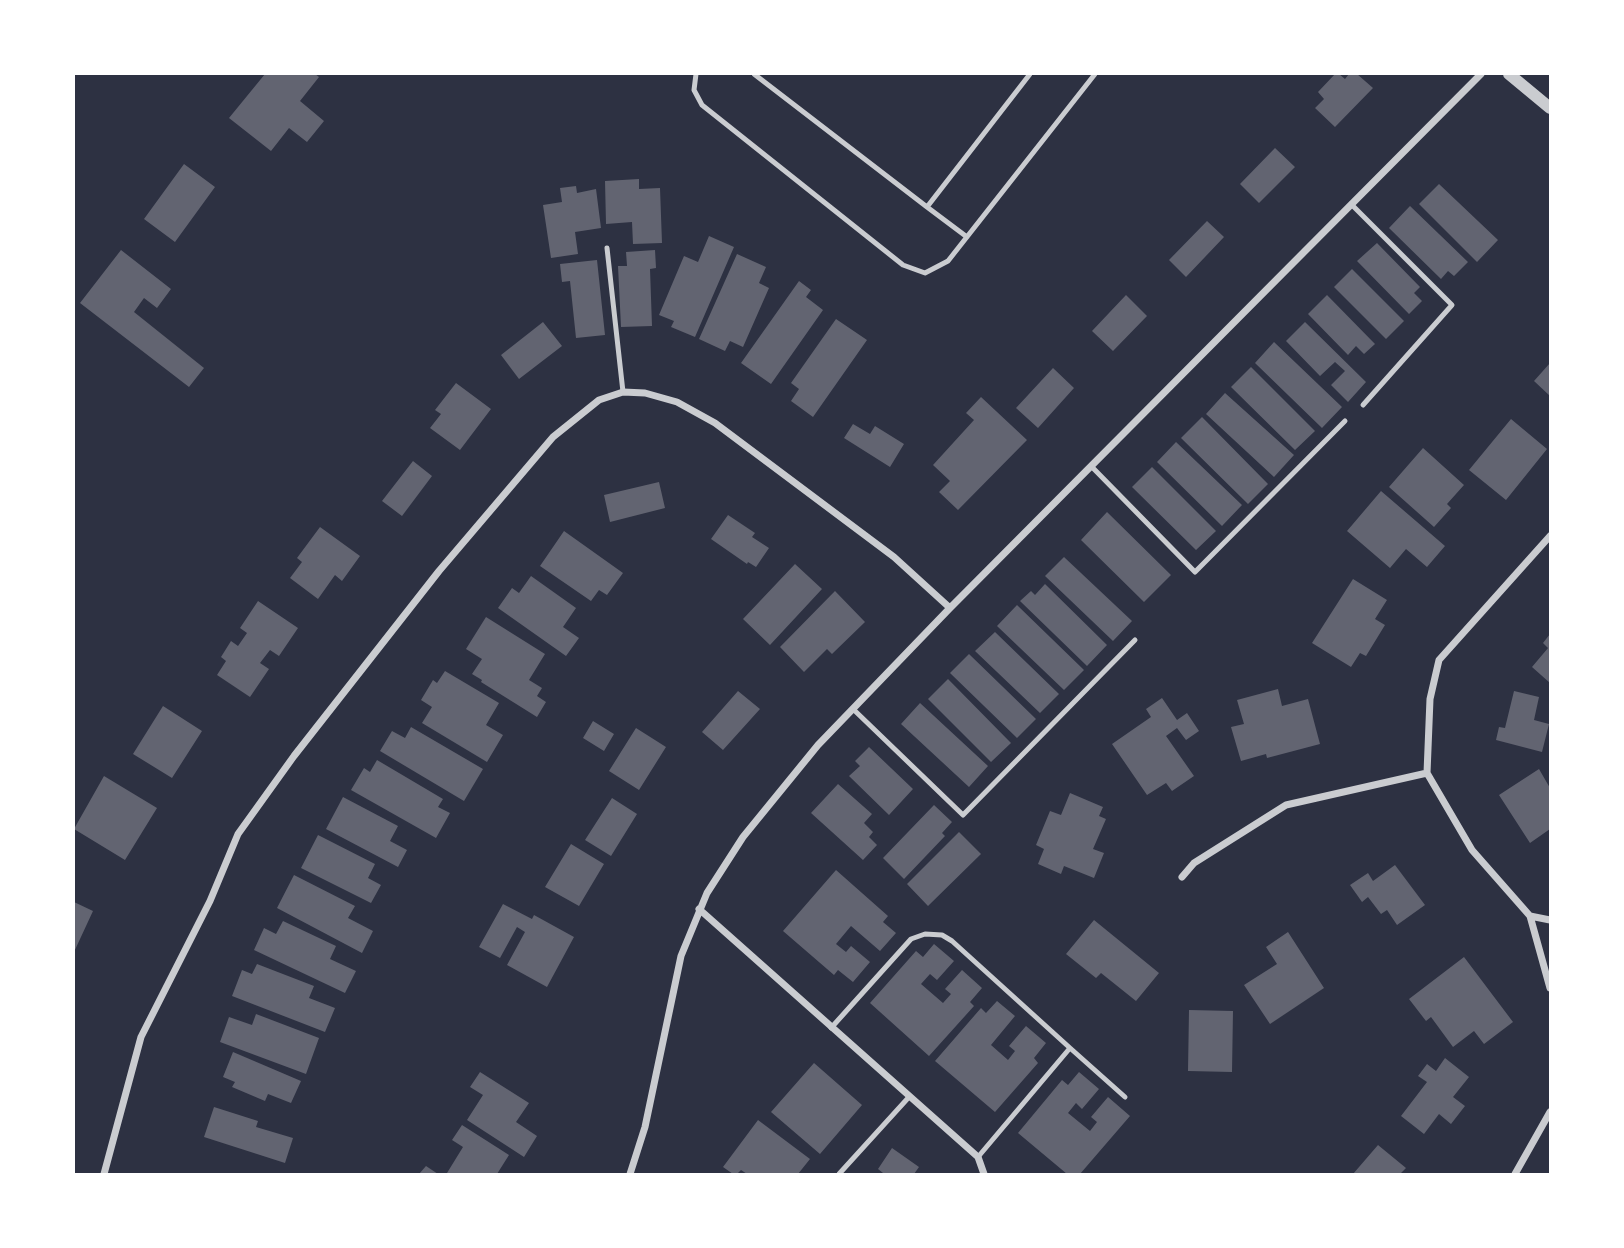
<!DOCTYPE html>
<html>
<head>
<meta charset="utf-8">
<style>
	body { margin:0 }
	#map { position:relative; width:1624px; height:1248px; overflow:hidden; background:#2d3142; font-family:Ubuntu,sans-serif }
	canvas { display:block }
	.frame { position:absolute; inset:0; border:75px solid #fff; pointer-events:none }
</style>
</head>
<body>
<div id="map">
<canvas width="1624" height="1248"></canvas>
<div class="frame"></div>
</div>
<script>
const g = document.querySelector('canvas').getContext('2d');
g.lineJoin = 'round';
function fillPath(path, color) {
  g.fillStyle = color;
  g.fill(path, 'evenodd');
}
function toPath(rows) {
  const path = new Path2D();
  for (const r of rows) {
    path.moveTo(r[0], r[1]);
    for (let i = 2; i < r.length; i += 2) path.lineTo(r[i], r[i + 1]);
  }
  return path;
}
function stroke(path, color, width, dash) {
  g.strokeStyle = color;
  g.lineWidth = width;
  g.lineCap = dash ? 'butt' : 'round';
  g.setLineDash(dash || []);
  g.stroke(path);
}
fillPath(toPath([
	[265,74,315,74,319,77,300,101,324,121,307,142,289,128,271,151,229,118],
	[1335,74,1339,74,1345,79,1349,74,1357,74,1373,88,1335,127,1315,108,1324,99,1318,92],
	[1275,148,1295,167,1259,203,1240,184],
	[184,164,215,187,175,242,144,219],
	[639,179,639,189,660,188,662,243,633,244,632,222,606,224,605,181],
	[1439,184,1498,240,1477,262,1419,204],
	[576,186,577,193,596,189,601,228,575,232,578,254,551,258,543,205,562,202,560,188],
	[1410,206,1468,262,1454,276,1448,271,1441,279,1389,228],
	[1207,221,1224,237,1186,277,1169,260],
	[709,236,734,247,695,337,671,327,674,321,659,315,684,256,698,262],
	[1377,243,1420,287,1414,293,1422,301,1409,314,1357,261],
	[121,250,171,289,157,308,144,298,134,312,204,368,189,387,80,303],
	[655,250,656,268,650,269,652,326,621,327,618,266,627,266,626,252],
	[737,254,766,267,759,283,769,288,743,347,730,341,725,351,699,339],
	[597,260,605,335,576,338,570,281,562,282,560,264],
	[1352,269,1404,321,1386,339,1334,287],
	[799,281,811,290,806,297,823,310,771,384,741,363],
	[1126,295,1147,316,1113,351,1092,331],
	[1327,295,1375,344,1364,354,1356,346,1348,355,1308,314],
	[836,319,867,340,813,417,791,401,799,389,791,383],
	[543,322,562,346,519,379,501,355],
	[1305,322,1366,382,1348,402,1331,385,1345,371,1335,362,1320,376,1286,341],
	[1274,342,1342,407,1322,428,1255,363],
	[1550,363,1550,396,1534,381],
	[1251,367,1315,431,1295,450,1231,387],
	[1053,368,1074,388,1038,428,1016,408],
	[456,383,491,409,460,450,430,428,441,414,435,410],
	[1225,393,1294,455,1274,477,1206,414],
	[981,397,1027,440,958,510,939,492,950,481,933,465,974,420,966,413],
	[1202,417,1268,484,1248,504,1181,438],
	[1511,419,1547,449,1506,500,1469,470],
	[853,424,870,434,875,426,904,444,890,467,844,438],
	[1176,442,1242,505,1222,526,1157,462],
	[1423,448,1464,485,1447,504,1451,508,1434,527,1389,487],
	[413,461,432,476,402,516,382,501],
	[1152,467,1216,531,1196,550,1132,487],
	[659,482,665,508,610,522,604,495],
	[1381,491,1445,546,1427,567,1406,549,1390,568,1347,531],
	[1107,512,1171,575,1144,602,1081,540],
	[728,515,755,533,752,537,769,548,756,567,748,562,747,564,711,539],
	[320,527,360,556,342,581,335,575,318,599,290,578,302,562,297,558],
	[564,531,623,573,607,595,599,590,591,601,540,566],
	[1064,557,1132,621,1113,641,1045,576],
	[795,564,822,589,770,645,743,619],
	[531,576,576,608,563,627,579,638,566,656,498,608,512,588,519,593],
	[1353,579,1387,600,1375,619,1385,625,1366,656,1360,653,1351,667,1312,643],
	[1045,584,1107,645,1087,666,1020,601,1031,591,1035,595],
	[835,591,865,622,832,654,827,649,804,672,780,647],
	[258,601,298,628,279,656,270,650,260,663,269,669,250,697,217,675,226,661,221,657,231,641,238,646,247,633,240,628],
	[1017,605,1084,670,1064,690,997,626],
	[486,617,545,654,529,680,542,688,537,696,546,702,537,717,481,682,482,680,472,674,482,659,466,649],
	[995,632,1059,694,1040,713,975,651],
	[1550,634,1550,683,1532,667,1548,648,1543,643],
	[969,654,1036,719,1017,738,950,673],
	[445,671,499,703,486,725,503,735,487,762,422,723,432,707,421,700,433,680,437,683],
	[948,679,1011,743,991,762,928,699],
	[1278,689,1282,706,1308,699,1320,744,1267,758,1266,754,1241,761,1231,727,1244,724,1237,700],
	[738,691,760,709,723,750,702,732],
	[1514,691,1539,697,1534,720,1549,724,1542,752,1496,740,1499,727,1505,728],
	[1162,698,1177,720,1187,713,1199,731,1186,740,1177,728,1166,736,1194,776,1172,791,1166,783,1147,795,1112,744,1151,717,1146,709],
	[920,703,988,766,969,787,901,724],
	[163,706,202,731,172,778,133,754],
	[593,721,614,734,604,751,583,738],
	[411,727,483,769,464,801,380,751,392,731,405,738],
	[636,728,666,747,639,790,609,771],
	[869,747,913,789,889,815,849,776,860,766,855,761],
	[377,760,443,799,438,807,450,813,436,838,351,790,364,768,370,772],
	[1539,769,1550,788,1550,829,1530,843,1499,795],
	[104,776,157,808,125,860,74,829],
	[838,784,872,814,864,823,873,832,869,837,877,845,863,860,811,813],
	[1070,793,1103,807,1099,816,1106,819,1093,849,1104,853,1094,878,1064,866,1061,874,1038,864,1044,849,1036,845,1050,811,1061,815],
	[343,797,398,826,390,841,407,850,398,867,326,829],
	[612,798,637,814,611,856,585,840],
	[934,805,952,822,942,833,945,836,904,879,883,858],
	[959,832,981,854,928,906,907,884],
	[318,835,375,864,368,878,381,885,371,903,301,868],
	[571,844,604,864,579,906,545,887],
	[1395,865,1425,905,1397,925,1387,910,1381,914,1368,897,1362,902,1350,885,1368,873,1373,881],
	[836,870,888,916,883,922,896,933,880,951,851,926,836,944,846,952,851,946,870,962,853,982,838,970,834,975,783,931],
	[294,875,355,906,348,918,373,931,362,953,277,908],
	[74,902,93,911,74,952],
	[503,904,532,919,534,915,574,937,547,987,507,965,525,932,517,927,500,958,479,947],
	[1094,920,1159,973,1136,1001,1101,973,1096,978,1066,954],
	[283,921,336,946,330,959,356,971,345,993,254,950,264,928,276,934],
	[1288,932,1324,988,1270,1024,1244,985,1277,964,1266,947],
	[934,944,954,961,937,980,930,974,921,984,943,1003,951,994,945,989,962,970,982,988,970,1002,974,1006,929,1056,870,1003,916,951,923,957],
	[1464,957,1513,1022,1484,1044,1474,1031,1453,1047,1431,1017,1426,1021,1409,999],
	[257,964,314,986,309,998,335,1008,325,1032,232,996,242,970,252,974],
	[997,1001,1015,1016,991,1045,1008,1060,1015,1051,1009,1046,1026,1026,1046,1043,1034,1058,1038,1063,995,1112,935,1061,981,1008,986,1013],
	[1189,1010,1233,1011,1232,1072,1188,1071],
	[256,1014,319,1038,306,1074,220,1042,229,1017,252,1025],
	[233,1052,301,1081,291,1103,268,1094,265,1101,232,1087,235,1082,223,1077],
	[1445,1058,1469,1077,1453,1097,1465,1106,1451,1124,1439,1114,1424,1134,1401,1116,1427,1082,1418,1076,1427,1064,1436,1071],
	[814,1063,862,1105,820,1154,771,1112],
	[480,1072,529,1103,516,1122,537,1136,524,1157,467,1120,483,1095,470,1087],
	[1079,1072,1099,1089,1082,1109,1076,1103,1068,1113,1090,1131,1097,1122,1091,1117,1108,1097,1130,1116,1080,1174,1067,1174,1018,1133,1062,1080,1068,1085],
	[214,1107,258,1121,256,1127,293,1138,285,1163,204,1137],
	[758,1120,810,1159,798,1174,747,1174,741,1170,737,1174,733,1174,723,1167],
	[462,1125,509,1155,497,1174,447,1173,463,1147,452,1140],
	[1378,1145,1406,1168,1400,1174,1353,1174],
	[892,1148,919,1167,914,1174,882,1174,883,1173,878,1169],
	[426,1166,438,1174,419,1174]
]), '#626471');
stroke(toPath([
	[696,74,694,90,702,105,903,265,925,273,948,261,1095,74],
	[754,74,927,207,1030,74],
	[1351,204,1452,305,1363,405],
	[927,207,967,237],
	[607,248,623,392],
	[1091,466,1195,572,1345,421],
	[853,709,963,815,1135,640],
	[831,1028,911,939,925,934,942,935,952,941,1070,1048,978,1157],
	[1070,1048,1125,1097],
	[839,1174,909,1097]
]), '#caccd0', 5);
stroke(toPath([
	[1550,536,1439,660,1430,699,1427,773,1472,850,1530,916,1550,988],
	[1182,877,1194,863,1286,805,1427,773],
	[699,909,978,1157,984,1174],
	[1530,916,1550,920],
	[104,1174,141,1037,210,901,238,834,294,756,439,571,553,437,599,400,623,392,645,393,677,402,715,423,894,557,950,608],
	[630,1174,645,1127,681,956,707,893,743,837,818,745,950,608,1481,74],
	[1515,1174,1550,1112]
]), '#caccd0', 7);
stroke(toPath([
	[1509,74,1550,108]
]), '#caccd0', 12);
</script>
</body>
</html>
